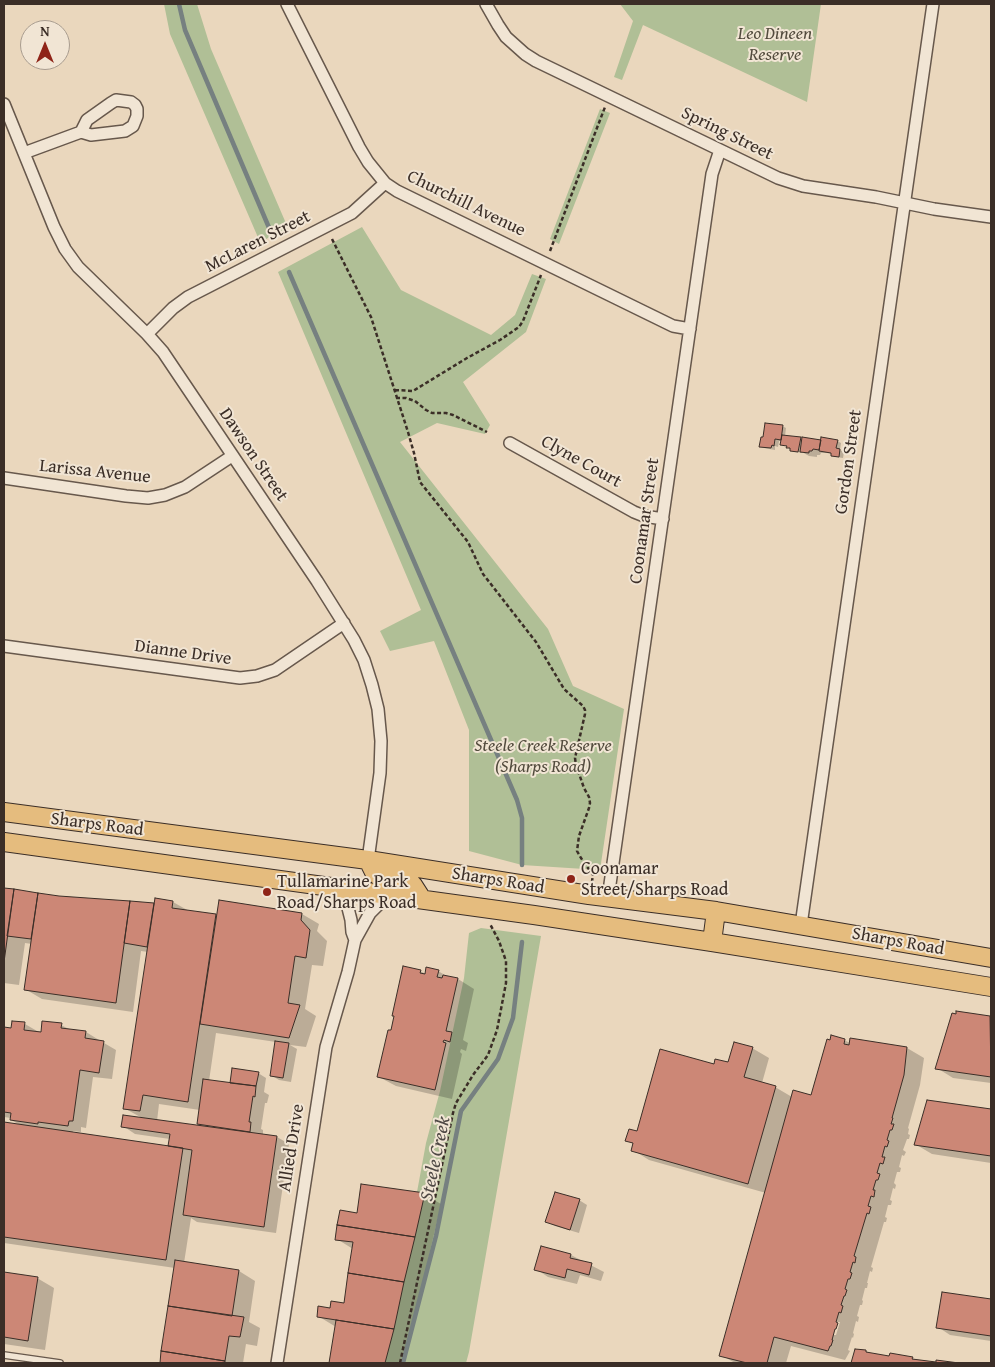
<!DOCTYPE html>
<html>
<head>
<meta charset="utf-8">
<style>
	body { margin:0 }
	#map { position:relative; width:995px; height:1367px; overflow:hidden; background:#ead7bd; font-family:"Gentium Book Plus",serif }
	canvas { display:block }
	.frame { position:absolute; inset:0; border:5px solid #3b2e27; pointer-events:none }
	.north { position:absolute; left:20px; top:20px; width:50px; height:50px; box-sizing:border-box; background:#f1e5d4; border:1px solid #a89c8f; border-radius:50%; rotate:0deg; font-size:14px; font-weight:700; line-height:20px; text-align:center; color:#3b2e27 }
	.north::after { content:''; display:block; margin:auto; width:18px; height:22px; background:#8f2418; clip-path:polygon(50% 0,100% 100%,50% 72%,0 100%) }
</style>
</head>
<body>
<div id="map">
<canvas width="995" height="1367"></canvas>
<div class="frame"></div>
<div class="north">N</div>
</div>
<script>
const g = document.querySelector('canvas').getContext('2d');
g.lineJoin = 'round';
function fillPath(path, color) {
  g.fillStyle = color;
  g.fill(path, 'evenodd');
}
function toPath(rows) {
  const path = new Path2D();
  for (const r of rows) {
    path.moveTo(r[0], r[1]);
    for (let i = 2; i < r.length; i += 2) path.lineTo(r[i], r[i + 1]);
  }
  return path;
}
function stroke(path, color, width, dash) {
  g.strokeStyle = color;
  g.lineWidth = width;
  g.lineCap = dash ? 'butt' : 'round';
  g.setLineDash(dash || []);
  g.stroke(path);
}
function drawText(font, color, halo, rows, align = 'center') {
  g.font = font + ' "Gentium Book Plus",serif';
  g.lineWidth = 4;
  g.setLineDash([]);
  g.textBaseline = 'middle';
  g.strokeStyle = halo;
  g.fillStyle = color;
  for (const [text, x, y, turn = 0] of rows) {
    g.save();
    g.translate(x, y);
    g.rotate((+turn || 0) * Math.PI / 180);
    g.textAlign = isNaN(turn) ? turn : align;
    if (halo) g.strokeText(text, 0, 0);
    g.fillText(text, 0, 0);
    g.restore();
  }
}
fillPath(toPath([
	[164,4,197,4,211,49,288,228,260,242,170,34],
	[620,4,821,4,807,102,643,25,622,80,614,77,633,21],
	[600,109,610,113,559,244,550,239],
	[362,227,401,290,491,335,515,315,532,274,546,279,526,332,463,382,490,425,485,434,437,423,400,442,548,629,573,686,624,709,600,870,522,865,469,851,469,730,434,641,390,651,380,631,421,610,278,272],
	[481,928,541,936,469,1352,466,1363,385,1363,424,1193,417,1192,426,1143,440,1091,464,978,469,933]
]), '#b0bf96');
fillPath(toPath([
	[782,426,786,428,785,436,803,440,837,441,841,443,840,450,844,452,843,458,836,457,833,454,827,453,821,453,820,455,817,455,817,457,809,456,802,452,802,453,795,452,788,447,782,444,782,441,779,441,778,447,775,446,775,450,764,448,761,446],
	[4,889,59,897,155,905,156,899,173,902,189,911,218,916,302,914,319,924,317,931,327,941,323,966,312,965,305,1009,316,1016,306,1047,290,1045,297,1049,291,1082,279,1080,271,1075,276,1042,216,1033,209,1081,236,1085,258,1073,266,1078,264,1092,269,1095,267,1103,265,1103,261,1129,263,1130,263,1135,277,1137,289,1144,276,1233,197,1222,191,1218,184,1263,239,1271,255,1281,249,1322,260,1328,257,1346,246,1344,243,1363,161,1363,175,1268,4,1243,4,1124,22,1126,11,1120,11,1118,4,1117,4,1028,12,1029,25,1024,37,1031,37,1033,42,1034,61,1025,71,1030,86,1032,99,1040,98,1042,104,1043,116,1050,112,1079,93,1077,86,1128,81,1127,81,1132,73,1131,72,1134,169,1148,170,1139,135,1134,123,1126,144,1119,124,1108,148,952,141,951,133,1012,42,999,25,989,32,944,25,943,19,985,4,983],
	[159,1104,200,1110,198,1126,157,1121],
	[420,971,426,974,438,971,450,978,458,979,474,989,463,1040,468,1043,466,1051,461,1049,460,1052,462,1054,452,1099,396,1086,379,1077,392,1032],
	[990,1017,991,1018,991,1083,953,1078,937,1068],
	[844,1040,850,1043,851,1040,907,1048,924,1058,920,1085,908,1128,909,1129,908,1134,910,1135,909,1139,907,1139,903,1150,906,1152,904,1156,902,1155,899,1167,901,1168,900,1172,897,1172,894,1183,896,1185,895,1189,893,1188,890,1200,892,1201,891,1205,888,1205,885,1217,887,1218,886,1222,884,1222,871,1267,873,1268,872,1272,870,1271,867,1283,868,1283,867,1288,865,1288,862,1300,863,1301,862,1305,860,1305,857,1316,859,1317,858,1322,856,1321,853,1333,854,1334,853,1338,852,1337,848,1350,850,1351,845,1360,791,1346,786,1363,735,1363,721,1355,766,1193,649,1160,633,1150,634,1144,627,1140,637,1133,714,1066,729,1064,752,1048,769,1058,762,1083,775,1087,792,1097,812,1097],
	[837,1322,840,1322,836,1335,833,1335],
	[928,1102,991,1111,991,1163,932,1154,915,1144],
	[424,1194,441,1204,404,1363,330,1363,336,1327,318,1316,331,1310,345,1305,353,1249,337,1239,358,1214],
	[579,1200,587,1205,579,1233,555,1226,547,1222],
	[571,1255,604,1272,601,1281,580,1275,577,1284,548,1277,536,1269],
	[4,1273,37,1278,54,1288,45,1350,4,1344],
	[943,1293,991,1300,991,1341,950,1335,938,1327],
	[856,1350,866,1351,872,1355,890,1357,912,1358,918,1361,933,1363,852,1363]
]), '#0003');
stroke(toPath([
	[179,4,185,30,270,230],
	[289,272,517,800,522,818,522,865],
	[403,1363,436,1236,461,1111,498,1059,513,1018,522,942]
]), '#768080', 4.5);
const building = toPath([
	[765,423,783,425,781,440,775,439,774,446,772,445,771,448,759,447,761,437,763,437,765,423],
	[782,435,801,437,798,452,790,451,790,448,786,448,787,446,780,445,782,435],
	[802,437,821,440,819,450,813,449,812,451,809,451,809,453,800,452,802,437],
	[821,437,838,440,836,448,840,449,839,457,831,456,831,453,819,451,821,437],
	[4,888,14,889,4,962,4,888],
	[14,889,38,893,31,939,7,936,14,889],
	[38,893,59,896,130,901,116,1003,24,990,38,893],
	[155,898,173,901,172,908,216,914,188,1102,143,1095,140,1111,123,1109,155,898],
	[219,900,302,913,301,920,310,930,306,958,295,956,288,1003,300,1005,289,1038,200,1024,219,900],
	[130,901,154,903,147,947,124,943,130,901],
	[403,966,421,970,420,973,425,974,426,967,439,970,437,977,442,978,443,975,458,978,446,1031,452,1032,450,1042,444,1040,443,1042,446,1043,435,1090,377,1077,388,1030,391,1030,394,1016,392,1016,403,966],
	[956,1011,990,1016,991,1077,935,1069,952,1013,956,1014,956,1011],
	[12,1021,25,1022,24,1030,41,1032,42,1021,62,1023,61,1028,86,1031,85,1038,104,1041,99,1073,80,1070,73,1121,69,1121,68,1126,38,1122,38,1124,10,1120,11,1113,4,1112,4,1027,11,1028,12,1021],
	[831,1035,845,1039,844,1044,849,1045,850,1038,907,1047,904,1075,892,1118,893,1118,891,1124,894,1124,892,1130,890,1130,887,1140,889,1141,887,1147,885,1146,882,1157,885,1157,883,1164,880,1163,877,1173,880,1174,878,1180,876,1180,873,1190,875,1190,874,1197,871,1196,868,1206,871,1207,869,1214,867,1213,854,1256,856,1257,855,1263,853,1262,850,1272,852,1273,850,1279,848,1279,845,1289,847,1290,845,1296,844,1296,841,1305,843,1306,841,1313,839,1312,836,1322,838,1323,836,1329,835,1329,832,1340,833,1340,831,1346,830,1346,828,1351,774,1337,767,1363,747,1363,719,1356,793,1090,811,1095,827,1039,830,1040,831,1035],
	[275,1041,289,1043,283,1078,270,1076,275,1041],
	[734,1042,753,1047,744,1077,776,1086,748,1184,631,1151,633,1143,625,1141,629,1129,637,1131,660,1049,714,1064,715,1059,728,1062,734,1042],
	[232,1068,259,1072,256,1086,230,1083,232,1068],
	[203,1079,256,1086,255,1097,253,1096,249,1122,251,1122,250,1132,197,1124,203,1079],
	[927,1100,991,1109,991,1156,914,1145,927,1100],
	[123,1115,277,1136,264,1227,183,1215,192,1150,168,1146,170,1134,121,1127,123,1115],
	[4,1122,183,1148,166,1260,4,1237,4,1122],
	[361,1184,425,1193,415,1237,337,1225,340,1210,357,1213,361,1184],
	[555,1192,580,1199,570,1230,545,1222,555,1192],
	[337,1225,415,1237,404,1282,348,1273,353,1242,335,1240,337,1225],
	[541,1246,571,1254,570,1258,592,1263,589,1275,567,1269,565,1278,534,1270,541,1246],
	[175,1260,239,1270,232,1316,168,1306,175,1260],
	[4,1272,38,1277,28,1341,4,1337,4,1272],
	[348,1273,404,1282,394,1329,317,1317,318,1306,330,1308,331,1301,344,1303,348,1273],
	[942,1292,991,1299,991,1336,936,1328,942,1292],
	[168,1306,244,1317,240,1337,229,1336,225,1361,161,1351,168,1306],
	[336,1320,394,1329,385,1363,329,1363,336,1320],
	[855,1349,866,1350,866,1352,889,1356,890,1353,913,1357,912,1359,936,1362,936,1360,959,1363,851,1363,855,1349],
	[161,1351,225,1361,225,1363,160,1363,161,1351]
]);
fillPath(building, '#cc8776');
stroke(building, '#3b2e27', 1);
const service = toPath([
	[4,1355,60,1363]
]);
const minor = toPath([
	[287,4,359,147,368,162,385,183,397,191,673,326,690,329],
	[486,4,498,25,506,37,525,54,536,61,778,178,803,186,876,197,934,209,991,217],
	[4,104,54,227,65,249,78,267,147,334,163,352,317,581,354,640,364,660,372,685,378,709,381,741,380,773,368,860],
	[24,153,81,132,91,135,125,131,133,126,137,116,137,109,135,105,131,102,116,100,111,103,87,120,81,132],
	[147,334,173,308,188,297,352,213,385,183],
	[510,443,634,512,644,516,663,519],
	[4,478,126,496,148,498,165,495,185,487,232,456],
	[4,646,240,678,257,676,275,670,344,623],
	[337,888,348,908,351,920,352,932,355,940],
	[608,898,712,174,720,150],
	[801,925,933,4],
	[277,1363,326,1047,348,972,355,940,370,913,388,895]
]);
const primary = toPath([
	[4,812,368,860,589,895,716,911,991,958],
	[4,842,534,915,712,942,991,987],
	[368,860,374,872,383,880,413,885,422,899],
	[712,942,716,911]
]);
stroke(service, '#67584c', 8);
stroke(minor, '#67584c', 14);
stroke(primary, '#3b2e27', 20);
stroke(toPath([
	[332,239,371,317,408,432,414,453,420,482,468,542,483,574,536,642,564,689,583,706,585,710,585,714,575,758,576,765,584,788,589,797,590,803,589,808,579,836,577,851,581,858,593,875,592,881],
	[550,251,605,107],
	[395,390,413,391,467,358,500,340,519,327,523,321,541,275],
	[396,398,406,398,415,401,426,410,432,413,446,413,453,415,487,432],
	[400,1363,453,1113,456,1103,473,1075,488,1055,497,1030,506,983,506,961,499,941,490,924]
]), '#3b2e27', 2.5, [4, 2.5]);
stroke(service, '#f1e5d4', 5.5);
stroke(minor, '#f1e5d4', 11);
stroke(primary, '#e5bc7e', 18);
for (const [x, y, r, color] of [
	[571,879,5,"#8f2418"],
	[267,892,5,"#8f2418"]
]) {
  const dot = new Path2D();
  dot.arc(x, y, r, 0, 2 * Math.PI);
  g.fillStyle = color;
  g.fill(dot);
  stroke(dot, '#f1e5d4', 2);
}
drawText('italic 18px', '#524b3d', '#f1e5d4', [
	["Leo Dineen",775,34],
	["Reserve",775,55],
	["Steele Creek Reserve",543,746],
	["(Sharps Road)",543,767]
]);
drawText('18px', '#3b2e27', '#f1e5d4', [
	["Spring Street",727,134,26],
	["Churchill Avenue",466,204,26],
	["McLaren Street",258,242,-27],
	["Dawson Street",253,455,56],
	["Clyne Court",581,462,29],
	["Gordon Street",849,462,-82],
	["Larissa Avenue",95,472,6],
	["Coonamar Street",645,521,-82],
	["Dianne Drive",183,653,8],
	["Sharps Road",97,825,7],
	["Sharps Road",498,881,9],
	["Sharps Road",898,942,10],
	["Allied Drive",292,1148,-81]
]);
drawText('18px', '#3b2e27', '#f1e5d4', [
	["Coonamar",581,869],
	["Street/Sharps Road",581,890],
	["Tullamarine Park",277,882],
	["Road/Sharps Road",277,903]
], 'left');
drawText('italic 19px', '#4f4945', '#f1e5d4', [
	["Steele Creek",436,1159,-78]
]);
</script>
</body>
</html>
